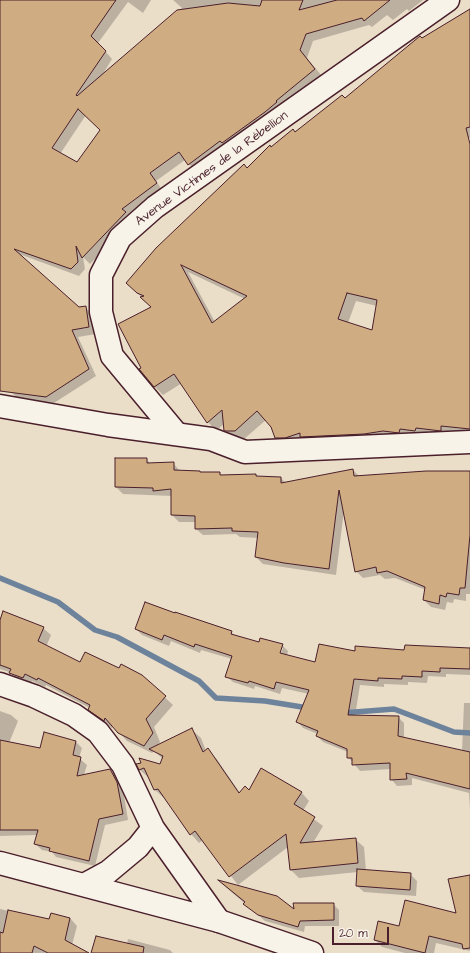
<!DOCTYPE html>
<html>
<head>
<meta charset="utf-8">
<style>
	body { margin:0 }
	#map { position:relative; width:470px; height:953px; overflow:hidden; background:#ebdec9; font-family:"Architects Daughter",sans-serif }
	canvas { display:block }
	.scale { position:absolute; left:332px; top:927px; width:57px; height:18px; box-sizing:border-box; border:2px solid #4a1f2b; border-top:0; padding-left:5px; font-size:12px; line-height:14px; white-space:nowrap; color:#4a1f2b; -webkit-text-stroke:3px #f7f3e8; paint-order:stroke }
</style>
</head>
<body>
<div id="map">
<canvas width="470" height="953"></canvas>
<div class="scale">20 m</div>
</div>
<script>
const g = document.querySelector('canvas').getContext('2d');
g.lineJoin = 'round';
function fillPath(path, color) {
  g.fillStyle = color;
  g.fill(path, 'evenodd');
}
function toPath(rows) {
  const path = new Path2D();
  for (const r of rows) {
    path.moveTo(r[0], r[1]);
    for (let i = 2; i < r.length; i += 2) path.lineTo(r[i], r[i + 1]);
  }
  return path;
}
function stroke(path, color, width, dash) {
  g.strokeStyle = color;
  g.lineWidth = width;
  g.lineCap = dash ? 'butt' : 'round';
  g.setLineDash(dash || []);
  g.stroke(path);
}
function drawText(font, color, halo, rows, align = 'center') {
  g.font = font + ' "Architects Daughter",sans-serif';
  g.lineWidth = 3;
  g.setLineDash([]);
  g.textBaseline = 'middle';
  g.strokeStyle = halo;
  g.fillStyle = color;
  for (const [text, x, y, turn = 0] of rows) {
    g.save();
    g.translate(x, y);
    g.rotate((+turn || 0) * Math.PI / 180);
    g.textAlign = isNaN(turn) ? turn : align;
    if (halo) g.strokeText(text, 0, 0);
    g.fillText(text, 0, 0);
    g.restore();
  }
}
fillPath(toPath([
	[0,0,151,0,143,13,128,2,98,43,112,59,100,79,182,8,173,0,423,0,409,11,407,9,393,20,387,15,372,27,369,25,313,41,307,58,322,76,196,171,185,160,156,181,163,191,90,264,83,257,85,269,79,276,19,254,79,308,85,307,92,314,96,334,78,337,96,376,54,403,18,399,0,380],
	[86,115,101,130,78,163,60,154],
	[470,9,470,138,436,147,470,150,470,436,284,447,275,438,272,427,266,420,244,439,234,439,225,430,224,424,216,431,208,422,182,383,163,395,154,386,153,307,136,292,247,169,271,148,345,99,422,39],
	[188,272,245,299,215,322],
	[356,301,377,306,373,331,348,323],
	[116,459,146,459,151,464,173,463,180,471,219,473,222,476,256,475,258,477,281,478,286,483,353,470,359,476,470,472,470,594,466,594,466,601,454,599,453,603,447,602,445,610,431,607,424,600,426,590,395,578,385,579,380,575,363,578,356,571,344,510,336,575,263,564,256,557,259,538,240,537,236,534,203,535,196,529,196,522,179,522,172,515,172,496,123,494,116,487],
	[175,615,231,632,235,636,259,644,282,645,288,651,287,656,316,663,356,652,469,649,470,646,470,675,446,674,446,677,428,676,427,683,408,682,408,685,384,684,384,687,360,685,355,716,398,717,404,723,404,739,462,751,464,703,470,703,470,810,469,793,412,778,412,785,397,786,391,779,391,769,360,771,348,757,348,752,323,742,317,736,318,734,303,728,297,721,309,694,282,688,280,694,255,686,254,689,233,682,226,676,232,659,201,650,200,653,171,641,169,646,142,635,136,629],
	[281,648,283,648,279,658],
	[0,621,43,628,51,635,46,647,80,663,119,669,142,676,173,705,154,727,160,742,157,746,192,730,201,738,206,751,216,758,240,793,301,792,309,801,303,811,323,826,313,843,355,839,364,847,366,871,410,874,417,881,416,896,364,892,357,886,358,872,299,878,290,869,288,847,238,885,203,840,199,843,191,834,165,797,164,798,155,790,149,778,140,770,138,765,161,765,163,759,154,751,152,753,127,741,113,726,112,728,97,717,89,710,90,708,46,685,45,687,32,681,31,685,18,680,12,673,0,669],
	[0,711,11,715,18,721,9,743,40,749,76,742,82,748,79,758,87,765,84,775,110,770,116,776,123,789,128,820,105,825,95,866,56,857,52,852,42,850,35,844,37,835,0,836],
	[470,876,470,951,436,943,434,953,405,953,382,947,375,940,399,927,457,915],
	[221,883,276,897,295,911,333,904,339,910,339,926,305,926,304,932,265,921],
	[0,909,50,921,70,918,77,926,72,945,87,953,0,953],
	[128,939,170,950,173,953,92,953,127,944]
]), '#0003');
stroke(toPath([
	[0,578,58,602,95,630,117,637,199,681,216,698,265,701,308,708],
	[342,713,394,709,454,732,470,733]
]), '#6d839b', 5.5);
const building = toPath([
	[0,0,116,0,91,36,106,51,76,95,77,96,177,10,228,3,260,6,262,0,303,0,299,10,337,0,390,0,364,21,362,18,306,34,300,50,315,69,276,101,277,102,265,112,222,143,220,141,188,165,179,152,150,173,157,183,122,209,126,212,82,258,76,246,78,262,71,269,14,249,79,307,86,306,89,327,72,330,89,369,46,397,0,391,0,0],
	[78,109,100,130,77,162,52,148,78,109],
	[470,9,470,127,466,128,470,144,470,429,441,426,441,431,416,428,415,431,400,429,399,433,383,431,364,434,300,437,300,433,285,438,275,438,271,427,257,411,235,431,224,431,222,410,207,423,174,374,154,387,139,369,141,368,118,324,151,307,140,297,144,296,137,293,126,283,156,248,244,164,247,168,270,145,271,147,293,129,295,132,342,95,345,98,420,36,422,38,470,9],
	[181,265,247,296,212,323,181,265],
	[347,293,377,300,372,330,338,319,347,293],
	[115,458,147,458,147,463,174,462,174,470,200,471,200,472,220,472,220,475,256,474,256,476,281,477,281,483,353,469,354,476,426,471,470,471,470,535,465,588,460,588,459,595,447,593,446,597,440,595,439,604,423,600,425,587,387,571,377,573,376,567,355,572,339,490,329,569,284,563,255,557,258,532,232,531,232,528,195,529,195,516,171,515,171,489,153,491,153,488,115,487,115,458],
	[145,602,175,613,175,612,232,631,231,634,259,642,260,638,283,644,280,653,315,662,319,644,355,651,355,646,404,650,405,645,470,648,470,669,440,668,440,672,422,671,422,677,402,676,402,679,378,678,378,681,354,679,348,715,399,716,398,736,470,752,470,789,406,773,407,779,390,780,390,763,352,765,352,758,347,758,347,749,316,736,318,731,296,722,309,690,276,682,274,689,249,681,248,683,225,677,232,656,195,644,194,647,164,635,162,640,135,629,145,602],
	[3,611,44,627,38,641,80,662,85,652,119,668,121,664,142,675,166,696,146,719,153,733,144,746,118,733,105,718,104,721,88,710,90,705,38,678,37,680,25,674,23,678,9,673,11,669,0,665,0,620,3,611],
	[192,728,203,752,208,748,239,793,245,786,249,790,261,768,302,792,294,804,315,817,300,843,356,838,358,863,290,870,286,834,229,877,195,831,190,835,158,789,154,790,144,768,139,770,136,764,141,763,139,758,160,764,163,756,149,749,192,728],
	[44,732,76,741,73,755,81,757,77,776,110,769,117,782,123,814,99,819,89,861,49,851,50,848,34,844,38,830,0,830,0,740,40,748,44,732],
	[357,869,411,873,410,890,356,886,357,869],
	[470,875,470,948,463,949,462,944,429,936,425,953,374,940,378,921,399,926,405,900,456,913,448,879,470,875],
	[218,880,277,896,294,909,293,903,334,903,334,920,300,921,298,927,258,915,243,904,245,902,218,880],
	[8,910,49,919,51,913,70,918,65,940,89,953,48,953,34,946,32,953,0,953,0,932,3,933,8,910],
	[96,936,144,947,143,953,91,953,96,936]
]);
fillPath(building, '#cfac82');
stroke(building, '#4a1f2b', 1);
const minor = toPath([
	[176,433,112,356,101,312,101,275,120,238,155,207,448,0]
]);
const major = toPath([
	[219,921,312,953]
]);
const highway = toPath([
	[0,406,108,425,211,439,245,452,470,442],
	[0,684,34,696,74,715,98,732,123,765,153,828,219,921],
	[0,863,219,921],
	[84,885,108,872,138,847,153,828]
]);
stroke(minor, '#4a1f2b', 25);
stroke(major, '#4a1f2b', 25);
stroke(highway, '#4a1f2b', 25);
stroke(minor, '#f7f3e8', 22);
stroke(major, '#f7f3e8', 22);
stroke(highway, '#f7f3e8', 22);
drawText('13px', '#4a1f2b', '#f7f3e8', [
	["Avenue Victimes de la Rébellion",212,169,-36]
]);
</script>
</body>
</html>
